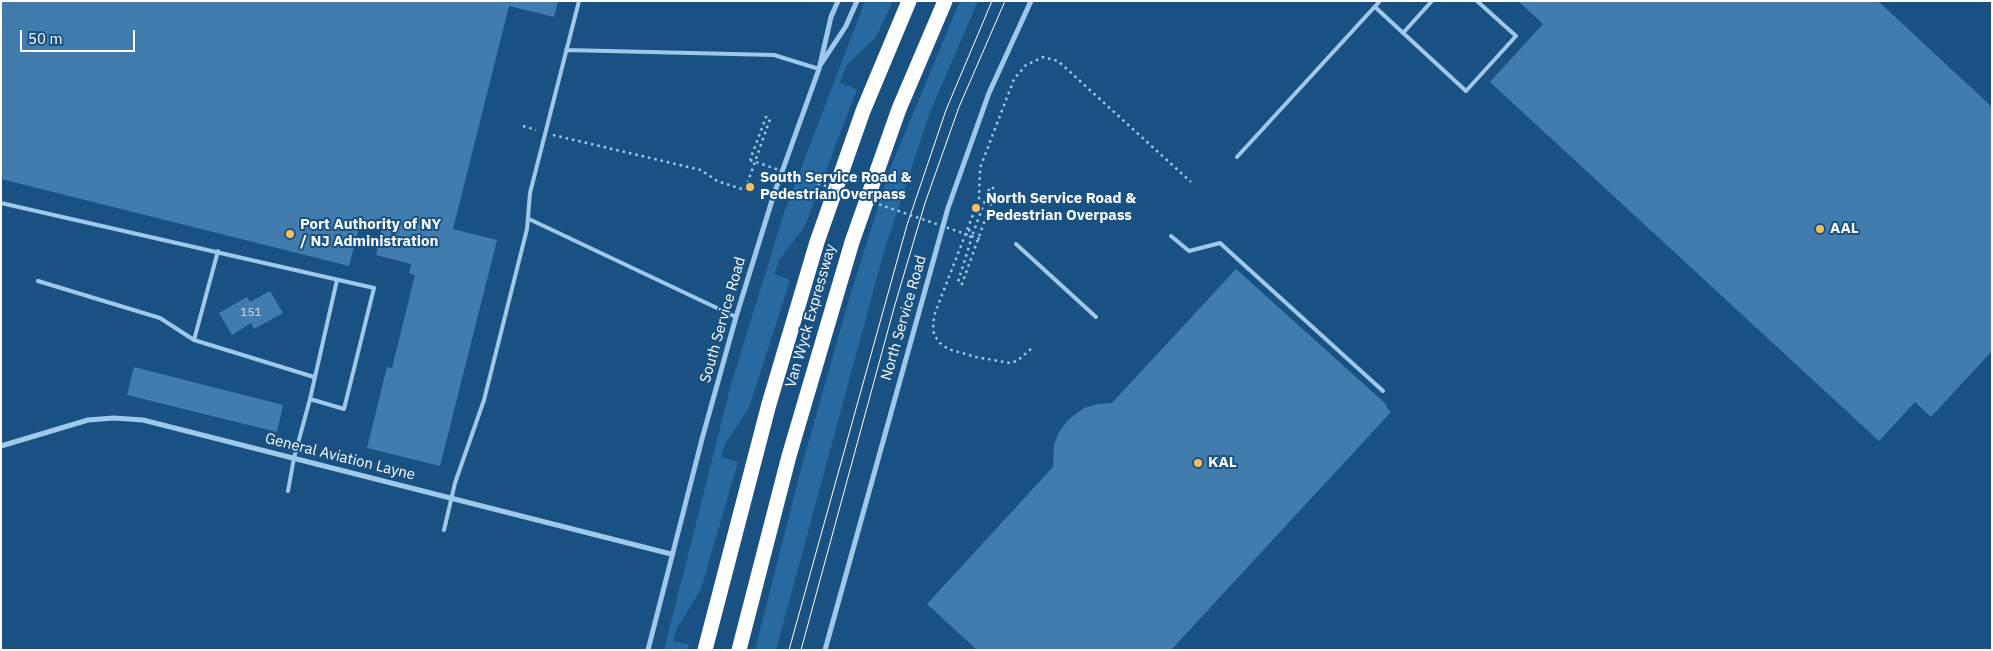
<!DOCTYPE html>
<html>
<head>
<meta charset="utf-8">
<style>
	body { margin:0 }
	#map { position:relative; width:1993px; height:651px; overflow:hidden; background:#195282; font-family:"IBM Plex Sans",sans-serif }
	canvas { display:block }
	.frame { position:absolute; inset:0; border:2px solid #fff; pointer-events:none }
	.scale { position:absolute; left:20px; top:30px; width:115px; height:22px; box-sizing:border-box; border:2px solid #fff; border-top:0; padding-left:6px; font-size:15px; line-height:18px; white-space:nowrap; color:#fff; -webkit-text-stroke:4px #195282; paint-order:stroke }
</style>
</head>
<body>
<div id="map">
<canvas width="1993" height="651"></canvas>
<div class="frame"></div>
<div class="scale">50 m</div>
</div>
<script>
const g = document.querySelector('canvas').getContext('2d');
g.lineJoin = 'round';
function fillPath(path, color) {
  g.fillStyle = color;
  g.fill(path, 'evenodd');
}
function toPath(rows) {
  const path = new Path2D();
  for (const r of rows) {
    path.moveTo(r[0], r[1]);
    for (let i = 2; i < r.length; i += 2) path.lineTo(r[i], r[i + 1]);
  }
  return path;
}
function stroke(path, color, width, dash) {
  g.strokeStyle = color;
  g.lineWidth = width;
  g.lineCap = dash ? 'butt' : 'round';
  g.setLineDash(dash || []);
  g.stroke(path);
}
function drawText(font, color, halo, rows, align = 'center') {
  g.font = font + ' "IBM Plex Sans",sans-serif';
  g.lineWidth = 4;
  g.setLineDash([]);
  g.textBaseline = 'middle';
  g.strokeStyle = halo;
  g.fillStyle = color;
  for (const [text, x, y, turn = 0] of rows) {
    g.save();
    g.translate(x, y);
    g.rotate((+turn || 0) * Math.PI / 180);
    g.textAlign = isNaN(turn) ? turn : align;
    if (halo) g.strokeText(text, 0, 0);
    g.fillText(text, 0, 0);
    g.restore();
  }
}
fillPath(toPath([
	[865,1,893,1,876,37,847,65,840,83,857,89,805,226,779,260,774,274,790,280,749,408,725,444,721,457,738,462,701,589,677,628,673,641,689,644,688,650,664,650,732,381,784,213],
	[960,1,978,1,930,112,883,255,776,650,755,650,801,469,850,296,890,169]
]), '#286aa0');
fillPath(toPath([
	[1,1,558,1,554,17,509,6,453,229,497,240,440,466,367,448,387,367,392,368,415,275,409,273,411,264,376,255,382,229,360,224,349,266,1,179],
	[1518,1,1878,1,1992,107,1992,351,1931,417,1915,402,1879,441,1490,82,1543,24],
	[1236,269,1387,405,1386,407,1391,412,1171,650,977,650,927,604,1053,467,1054,445,1059,432,1068,420,1084,408,1098,404,1112,403],
	[270,291,283,313,254,329,251,323,232,335,219,313,247,297,250,302],
	[134,367,283,405,277,432,127,395]
]), '#427cac');
stroke(toPath([
	[523,126,536,130],
	[553,135,701,170,717,181,745,190,770,119,766,117,750,160],
	[969,229,971,240,958,282,962,284,996,189,990,187,972,236],
	[1031,349,1017,361,1010,363,976,357,948,349,940,343,934,335,933,324,935,313,979,199,980,168,1014,79,1026,65,1043,57,1058,61,1191,182]
]), '#9ec9eb', 2.5, [2.5, 4]);
stroke(toPath([
	[1375,7,1466,91,1516,36,1477,1],
	[1403,33,1432,1],
	[566,50,774,55,819,69],
	[1237,157,1380,1],
	[1,203,374,288,344,409,310,399],
	[529,219,736,317],
	[1171,236,1189,251,1220,243,1383,391],
	[1016,244,1096,317],
	[38,281,160,318,194,340,314,377],
	[194,340,218,251],
	[288,491,294,458,310,399,337,280],
	[444,530,455,483,484,400,527,229,530,193,579,1]
]), '#9ec9eb', 4);
stroke(toPath([
	[821,64,846,26,857,1],
	[1,446,88,420,114,418,143,420,671,554],
	[648,650,702,439,736,317,774,194,819,69,831,17,838,1],
	[825,650,948,208,989,93,1031,1]
]), '#9ec9eb', 5);
stroke(toPath([
	[705,650,769,404,817,242,863,111,909,1],
	[739,650,789,456,852,242,899,109,945,1]
]), '#fff', 15);
stroke(toPath([
	[789,650,907,225,946,110,992,1],
	[801,650,894,308,925,203,959,107,1005,1]
]), '#fff', 1);
stroke(toPath([
	[750,160,980,239]
]), '#9ec9eb', 2.5, [2.5, 4]);
for (const [x, y, r, color] of [
	[750,187,5,"#febd59"],
	[976,208,5,"#febd59"],
	[1820,229,5,"#febd59"],
	[290,234,5,"#febd59"],
	[1198,463,5,"#febd59"]
]) {
  const dot = new Path2D();
  dot.arc(x, y, r, 0, 2 * Math.PI);
  g.fillStyle = color;
  g.fill(dot);
  stroke(dot, '#195282', 2);
}
drawText('12px', '#d0deea', null, [
	["151",251,313]
]);
drawText('bold 15px', '#fff', '#195282', [
	["South Service Road &",760,178],
	["Pedestrian Overpass",760,195],
	["North Service Road &",986,199],
	["Pedestrian Overpass",986,216],
	["Port Authority of NY",300,225],
	["/ NJ Administration",300,242],
	["AAL",1830,229],
	["KAL",1208,463]
], 'left');
drawText('15px', '#fff', '#195282', [
	["Van Wyck Expressway",811,316,-74],
	["North Service Road",904,318,-74],
	["South Service Road",723,320,-74],
	["General Aviation Layne",340,457,14]
]);
</script>
</body>
</html>
